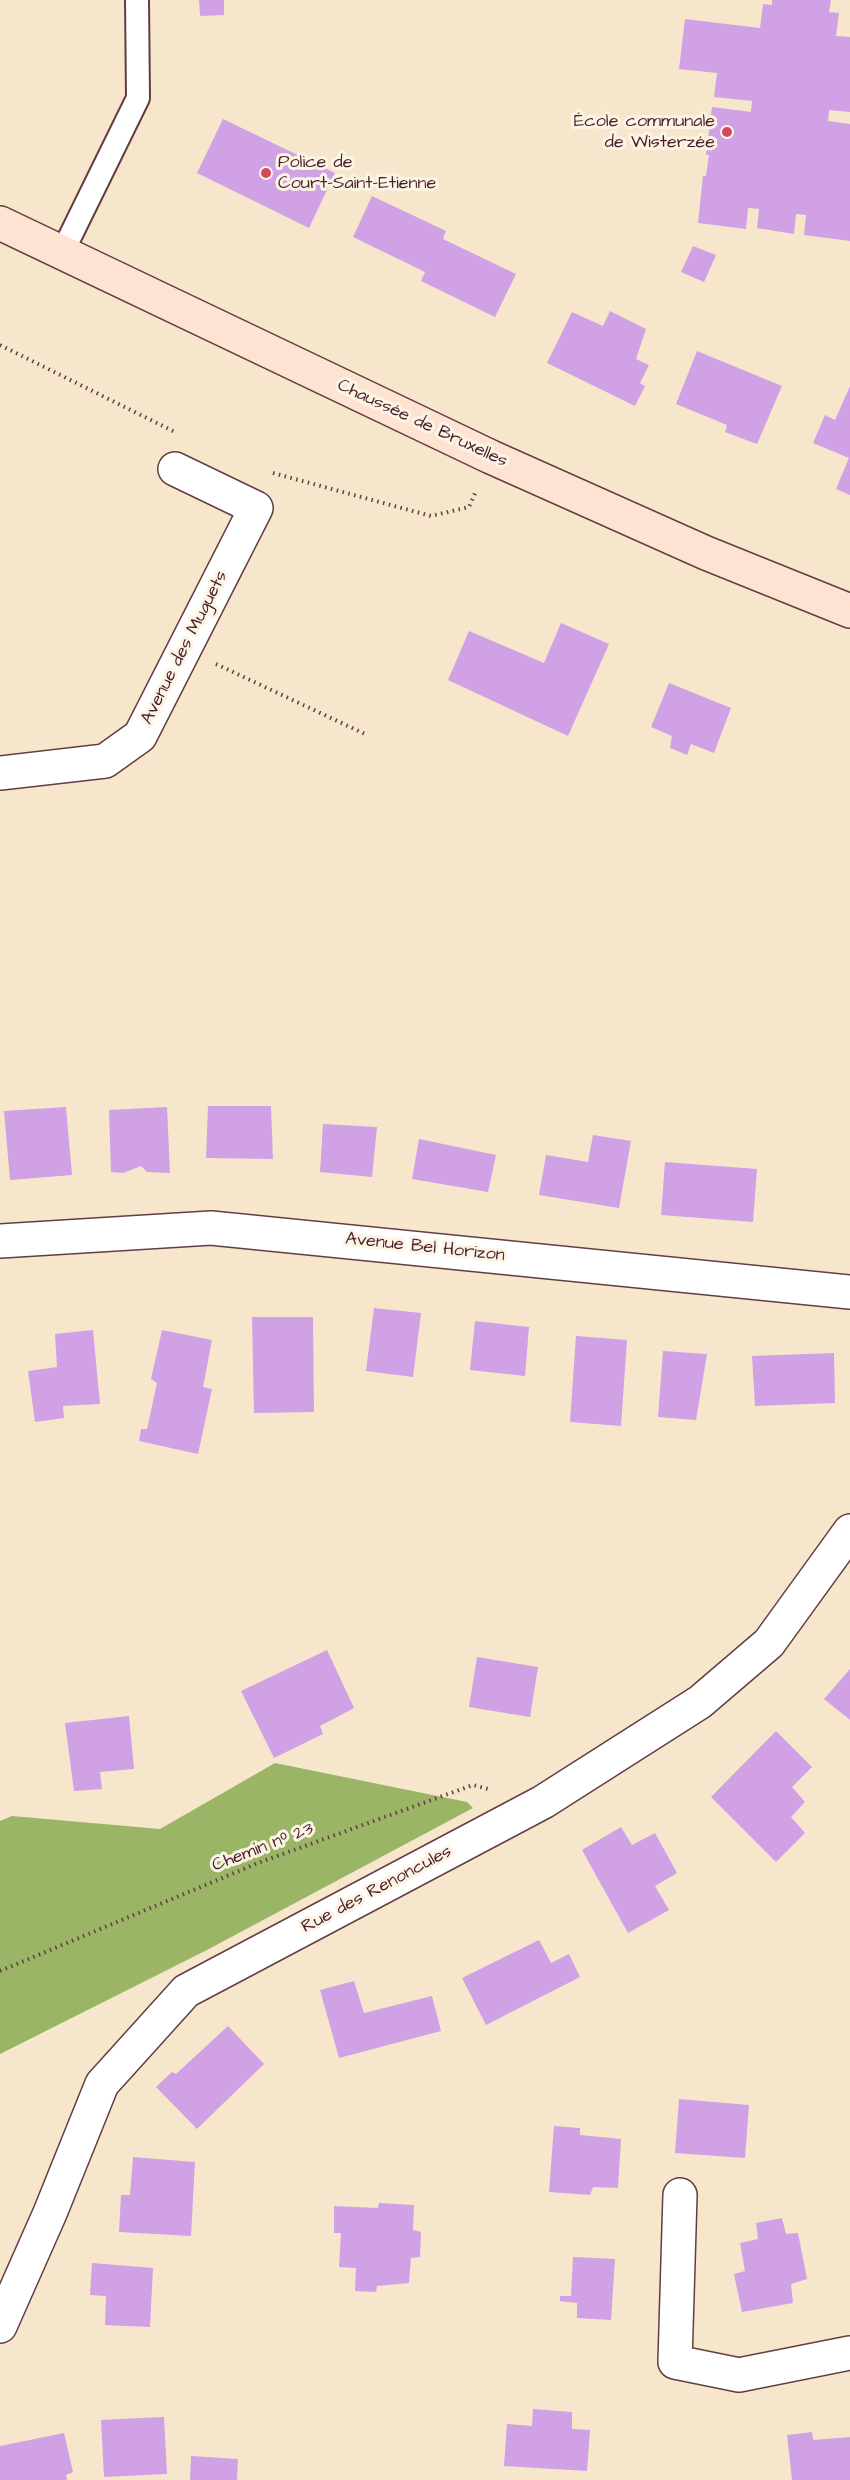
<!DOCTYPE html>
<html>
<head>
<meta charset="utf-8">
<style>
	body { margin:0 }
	canvas { display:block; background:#f6e6cc }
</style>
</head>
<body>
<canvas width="850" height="2480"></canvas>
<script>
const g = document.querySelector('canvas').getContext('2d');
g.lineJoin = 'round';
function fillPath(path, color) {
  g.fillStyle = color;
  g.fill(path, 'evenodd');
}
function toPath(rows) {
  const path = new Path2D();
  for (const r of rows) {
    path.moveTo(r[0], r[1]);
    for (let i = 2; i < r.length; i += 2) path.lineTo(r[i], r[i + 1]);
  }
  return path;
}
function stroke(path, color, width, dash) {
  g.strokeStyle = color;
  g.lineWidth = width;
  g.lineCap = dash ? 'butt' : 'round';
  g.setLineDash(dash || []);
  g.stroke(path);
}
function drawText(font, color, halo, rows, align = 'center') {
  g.font = font + ' "Architects Daughter",sans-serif';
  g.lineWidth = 6;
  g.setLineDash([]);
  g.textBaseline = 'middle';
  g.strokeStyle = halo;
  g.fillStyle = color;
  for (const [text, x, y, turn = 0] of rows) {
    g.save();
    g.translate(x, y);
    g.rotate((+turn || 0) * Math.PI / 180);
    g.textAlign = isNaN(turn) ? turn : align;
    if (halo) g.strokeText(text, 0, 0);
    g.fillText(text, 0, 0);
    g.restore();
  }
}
fillPath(toPath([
	[275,1763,467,1802,473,1808,207,1950,0,2054,0,1821,12,1816,160,1829]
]), '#9bb567');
fillPath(toPath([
	[199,0,224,0,224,15,200,16],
	[772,0,831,0,829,12,839,13,836,36,850,37,850,112,829,110,828,121,850,124,850,241,804,235,806,215,796,214,794,234,757,228,759,209,748,208,746,229,698,223,703,176,706,176,709,155,706,155,712,107,751,112,752,101,714,97,717,73,679,69,685,19,760,28,763,4,772,5],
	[223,119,335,173,309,228,197,173],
	[372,196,446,231,443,239,516,274,495,317,421,281,425,272,353,237],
	[693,246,716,255,704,282,681,272],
	[610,311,646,329,636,359,649,365,640,383,645,386,635,406,547,363,572,312,603,326],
	[697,351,782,386,757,444,725,432,727,425,676,404],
	[850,386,850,495,836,489,849,458,813,443,825,415,835,420],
	[561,623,609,644,568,736,448,680,469,631,544,663],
	[669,683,731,708,714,753,691,744,687,755,670,748,672,736,651,727],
	[208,1106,271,1106,273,1159,206,1158],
	[66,1107,72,1175,10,1180,4,1111],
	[167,1107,170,1173,147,1172,141,1166,123,1173,111,1172,109,1110],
	[323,1124,377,1127,372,1177,320,1172],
	[593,1135,631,1141,619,1208,539,1195,546,1155,588,1162],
	[419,1139,496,1155,488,1192,412,1179],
	[665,1162,757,1169,753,1222,661,1215],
	[374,1308,421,1313,413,1377,366,1371],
	[252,1317,313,1317,314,1412,254,1413],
	[475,1321,529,1327,525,1376,470,1370],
	[93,1330,100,1404,63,1406,64,1418,35,1422,28,1371,57,1367,55,1334],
	[162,1330,212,1340,203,1387,212,1389,198,1454,139,1441,141,1429,147,1429,157,1383,151,1379],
	[576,1336,627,1340,621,1426,570,1422],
	[663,1351,707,1354,696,1420,658,1417],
	[834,1353,835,1403,755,1406,752,1356],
	[327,1650,354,1708,320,1726,323,1734,274,1758,241,1691],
	[477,1657,538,1667,530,1717,469,1707],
	[850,1669,850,1720,824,1699],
	[129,1716,134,1769,100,1772,102,1789,74,1791,65,1723],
	[776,1731,812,1767,792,1787,805,1802,791,1817,805,1833,776,1862,711,1797],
	[621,1827,632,1845,655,1833,677,1873,655,1886,669,1910,628,1933,582,1850],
	[539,1940,551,1963,569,1954,580,1977,486,2025,462,1978],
	[354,1981,364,2013,432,1996,441,2031,339,2058,320,1990],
	[228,2026,264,2064,197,2129,156,2087,172,2072,176,2074],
	[679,2099,749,2105,745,2158,675,2153],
	[554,2126,580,2128,580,2135,621,2139,618,2188,593,2187,590,2195,549,2192],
	[133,2157,195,2162,191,2236,119,2232,121,2195,130,2195],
	[379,2203,414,2205,413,2230,421,2232,420,2257,411,2258,409,2283,377,2286,376,2292,355,2291,356,2268,339,2267,341,2233,334,2233,334,2206,378,2208],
	[782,2218,786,2234,798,2233,807,2279,791,2284,793,2303,742,2312,734,2274,745,2271,740,2243,758,2239,756,2223],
	[573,2257,615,2259,611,2320,577,2318,577,2303,560,2301,560,2296,571,2296],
	[92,2263,153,2268,150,2327,105,2325,106,2296,90,2295],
	[533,2409,572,2412,572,2429,590,2430,587,2471,504,2466,507,2424,532,2426],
	[164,2417,167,2474,104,2477,101,2420],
	[812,2432,813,2440,850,2437,850,2480,792,2480,787,2435],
	[64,2433,73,2472,66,2475,67,2480,0,2480,0,2446],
	[191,2456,238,2459,237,2480,190,2480]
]), '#d0a1e5');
const lane = toPath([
	[62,253,138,98,137,0]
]);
const street = toPath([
	[0,773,105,761,140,736,256,508,175,469],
	[0,1241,211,1228,850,1292],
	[680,2195,675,2362,739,2375,850,2353],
	[0,2326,50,2213,102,2084,186,1991,543,1802,700,1702,769,1643,850,1531]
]);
const secondary = toPath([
	[0,223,491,457,706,553,850,611]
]);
stroke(lane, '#643d43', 26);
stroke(street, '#643d43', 36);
stroke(secondary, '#643d43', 36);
stroke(toPath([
	[0,345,175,432],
	[273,473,431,516,469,507,476,491],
	[216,664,365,734],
	[0,1971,258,1863,473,1785,488,1789]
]), '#643d43', 4, [1.5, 4.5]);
stroke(lane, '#fff', 22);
stroke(street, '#fff', 33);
stroke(secondary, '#fee3d2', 33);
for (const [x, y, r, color] of [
	[727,132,6,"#d1495b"],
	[266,173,6,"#d1495b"]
]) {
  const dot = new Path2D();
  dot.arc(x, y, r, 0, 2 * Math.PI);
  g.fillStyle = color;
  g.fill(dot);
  stroke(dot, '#fcf5e5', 2);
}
drawText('18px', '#4a1f2b', '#fcf5e5', [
	["École communale",715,122],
	["de Wisterzée",715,143],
	["Police de",278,163,"left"],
	["Court-Saint-Etienne",278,184,"left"]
], 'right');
drawText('18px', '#4a1f2b', '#fcf5e5', [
	["Chaussée de Bruxelles",422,424,25],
	["Avenue des Muguets",185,648,-63],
	["Avenue Bel Horizon",425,1248,6],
	["Chemin nᵒ 23",263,1848,-21],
	["Rue des Renoncules",377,1890,-28]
]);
</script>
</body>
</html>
